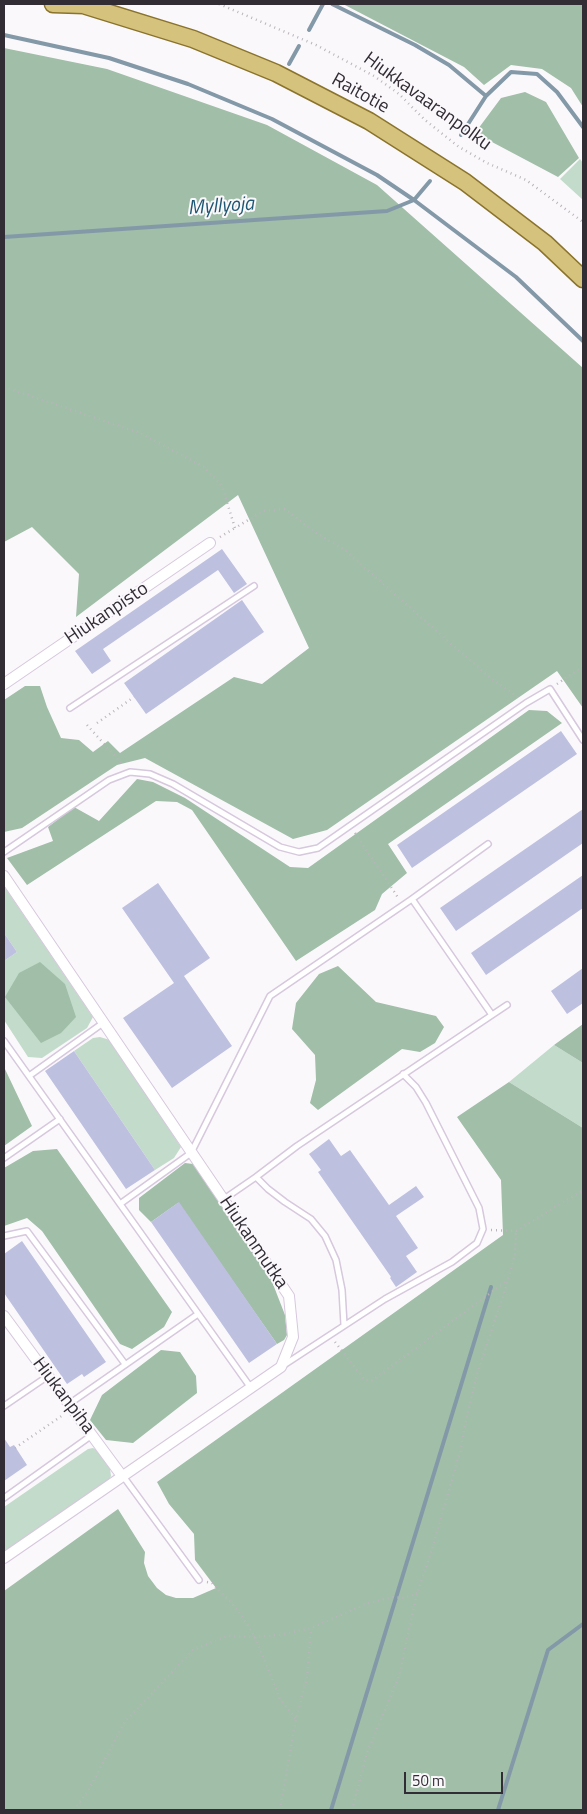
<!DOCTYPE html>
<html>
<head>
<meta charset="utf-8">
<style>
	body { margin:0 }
	#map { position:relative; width:587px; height:1814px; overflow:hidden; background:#fbf8fc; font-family:"Titillium Web",sans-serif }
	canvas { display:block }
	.frame { position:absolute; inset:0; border:5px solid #322d35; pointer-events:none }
	.scale { position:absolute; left:404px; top:1772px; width:99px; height:22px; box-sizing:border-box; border:2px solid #322d35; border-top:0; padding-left:6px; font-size:15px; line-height:18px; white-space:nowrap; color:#322d35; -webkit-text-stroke:4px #fbf8fc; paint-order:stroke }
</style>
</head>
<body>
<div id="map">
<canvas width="587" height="1814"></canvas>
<div class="frame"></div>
<div class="scale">50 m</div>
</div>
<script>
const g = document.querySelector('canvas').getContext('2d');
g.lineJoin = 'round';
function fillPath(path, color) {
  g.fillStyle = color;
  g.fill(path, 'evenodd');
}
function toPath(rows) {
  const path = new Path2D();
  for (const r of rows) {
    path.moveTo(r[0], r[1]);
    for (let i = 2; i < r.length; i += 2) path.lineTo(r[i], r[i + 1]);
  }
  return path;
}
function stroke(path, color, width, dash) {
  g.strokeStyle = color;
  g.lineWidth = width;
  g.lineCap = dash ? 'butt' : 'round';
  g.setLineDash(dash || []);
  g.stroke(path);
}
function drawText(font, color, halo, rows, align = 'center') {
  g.font = font + ' "Titillium Web",sans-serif';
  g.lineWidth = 4;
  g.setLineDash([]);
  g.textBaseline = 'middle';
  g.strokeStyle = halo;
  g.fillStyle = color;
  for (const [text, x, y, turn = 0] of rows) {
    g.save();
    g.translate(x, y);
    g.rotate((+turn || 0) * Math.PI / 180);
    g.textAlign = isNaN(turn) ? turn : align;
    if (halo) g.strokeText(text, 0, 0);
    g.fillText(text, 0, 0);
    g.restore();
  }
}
fillPath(toPath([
	[580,159,583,163,583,200,560,179],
	[4,886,93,1017,87,1028,42,1058,28,1057,4,1020,4,961,17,952,4,933],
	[100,1037,110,1040,181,1147,174,1158,155,1170,74,1051,93,1038],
	[554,1045,583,1063,583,1128,509,1082],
	[93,1448,98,1451,110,1469,111,1476,108,1481,4,1553,4,1507,88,1449]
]), '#c3dbca');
fillPath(toPath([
	[343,4,583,4,583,107,571,88,542,69,511,65,484,85,464,67],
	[4,48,107,69,267,125,377,185,583,368,583,708,557,671,327,830,293,839,145,758,117,765,22,828,4,832,4,700,25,686,40,686,47,707,61,738,79,740,93,752,108,741,120,753,234,677,262,684,309,648,238,495,76,617,79,574,32,527,4,542],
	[525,92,546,102,579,158,558,177,475,133,501,98],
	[529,710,547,711,562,723,388,844,407,873,382,894,375,910,296,961,192,810,177,802,156,801,27,885,7,858,53,841,48,827,74,807,99,821,137,779,153,782,185,798,290,867,308,868],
	[40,962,65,984,76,1017,61,1033,41,1043,5,997,19,973],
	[338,966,376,1002,436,1016,444,1027,435,1043,420,1052,402,1049,318,1110,310,1103,316,1080,315,1055,292,1029,296,1003,319,974],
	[583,1024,583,1063,554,1045],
	[4,1067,32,1126,4,1146],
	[509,1082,583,1128,583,1810,4,1810,4,1591,118,1509,145,1552,144,1563,148,1576,157,1588,166,1595,176,1598,193,1598,216,1588,195,1560,194,1534,169,1504,157,1482,503,1235,501,1180,457,1117],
	[57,1149,172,1312,164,1327,132,1349,120,1344,42,1231,27,1218,4,1226,4,1168,33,1151],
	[185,1163,193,1164,271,1279,285,1315,287,1335,284,1340,277,1344,178,1203,151,1222,139,1210,139,1198],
	[161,1350,180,1352,196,1376,197,1393,133,1443,106,1440,90,1420,102,1395]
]), '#a0bea8');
stroke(toPath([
	[332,4,415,45,449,65,486,96],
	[309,30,323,4],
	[4,35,109,58,188,84,272,119,377,175,414,200,516,277,583,341],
	[289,64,299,46],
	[461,135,486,96,511,72,537,74,557,92,583,127],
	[4,237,387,211,414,200,430,181],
	[331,1810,491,1287],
	[498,1810,548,1650,583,1624]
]), '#8399a8', 4);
fillPath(toPath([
	[222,549,247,584,234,593,218,570,103,649,111,661,92,674,75,651],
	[242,600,264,632,146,714,124,683],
	[561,731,577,754,412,868,397,845],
	[583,809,583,843,456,931,440,908],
	[583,875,583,908,486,975,471,953],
	[158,883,210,958,184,976,232,1046,172,1088,123,1018,174,983,122,908],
	[4,933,17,952,4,961],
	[583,968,583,1003,567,1014,551,991],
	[74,1051,155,1170,126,1189,45,1071],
	[329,1139,341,1156,350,1150,389,1205,416,1186,424,1197,396,1216,418,1248,406,1256,417,1272,396,1287,390,1278,391,1277,318,1172,321,1170,309,1154],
	[179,1202,277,1344,249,1363,151,1222],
	[22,1241,106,1362,84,1377,82,1374,67,1384,4,1293,4,1254],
	[4,1438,10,1447,14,1445,27,1465,4,1481]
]), '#bec0e0');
const service = toPath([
	[70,708,254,586],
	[4,852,109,780,130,772,150,774,173,784,280,847,299,852,318,848,526,703,550,689,583,740],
	[412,899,488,844],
	[492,1015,507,1005],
	[4,1041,251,1388],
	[29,1076,103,1023],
	[4,1158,60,1119],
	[256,1177,268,1189,285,1202,311,1219,325,1236,336,1260,342,1290,344,1325],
	[120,1204,191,1153,270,996,412,899,492,1015,297,1146,256,1177,224,1199],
	[4,1236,27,1231,125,1364],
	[284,1365,385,1299,452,1262,477,1243,483,1229,479,1208,426,1103,416,1087,403,1074],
	[69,1404,198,1314],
	[4,1406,48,1376],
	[123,1476,199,1580],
	[4,1498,92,1435]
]);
const minor = toPath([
	[4,684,210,543],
	[4,876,289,1296,293,1337,281,1367,4,1558],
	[4,1316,122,1476]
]);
const primary = toPath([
	[53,4,84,5],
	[80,4,193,39,276,73,369,121,465,182,545,243,583,279]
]);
stroke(service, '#d6c8dd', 8);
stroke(minor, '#d6c8dd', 12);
stroke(primary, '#8a732b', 19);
stroke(toPath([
	[219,4,316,45,374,76,399,94,425,120,459,147,487,163,526,180,583,222],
	[4,387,140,433,204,467,222,486,235,528,263,511,285,509,313,531,345,550,450,643,492,679,519,698],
	[220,537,235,528],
	[557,684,583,666],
	[97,723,134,697],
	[87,725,123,765],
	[355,833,399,899],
	[491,1230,516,1231,583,1190],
	[335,1342,365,1380,371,1381,508,1280],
	[15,1448,63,1415],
	[207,1582,212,1583,238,1610,255,1637,280,1699,296,1719],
	[74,1810,88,1791,124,1723,193,1650,227,1636,255,1637,279,1635,311,1628,366,1604,392,1597,404,1598,417,1593],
	[280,1810,296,1719,307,1677,311,1628],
	[352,1810,367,1753,399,1676,417,1593,431,1553,460,1452,467,1416,478,1371,505,1290,515,1255,516,1231]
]), '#b9b5ba', 2.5, [1, 4]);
stroke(service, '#fff', 5);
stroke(minor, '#fff', 10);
stroke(primary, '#d5c27d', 16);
drawText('19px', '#322d35', '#fbf8fc', [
	["Raitotie",360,94,29],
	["Hiukkavaaranpolku",427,102,36],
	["Hiukanpisto",107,614,-34],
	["Hiukanmutka",253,1243,56],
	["Hiukanpiha",63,1396,53]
]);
drawText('italic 20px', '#1d5773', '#fbf8fc', [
	["Myllyoja",221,207,-4]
]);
</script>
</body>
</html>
